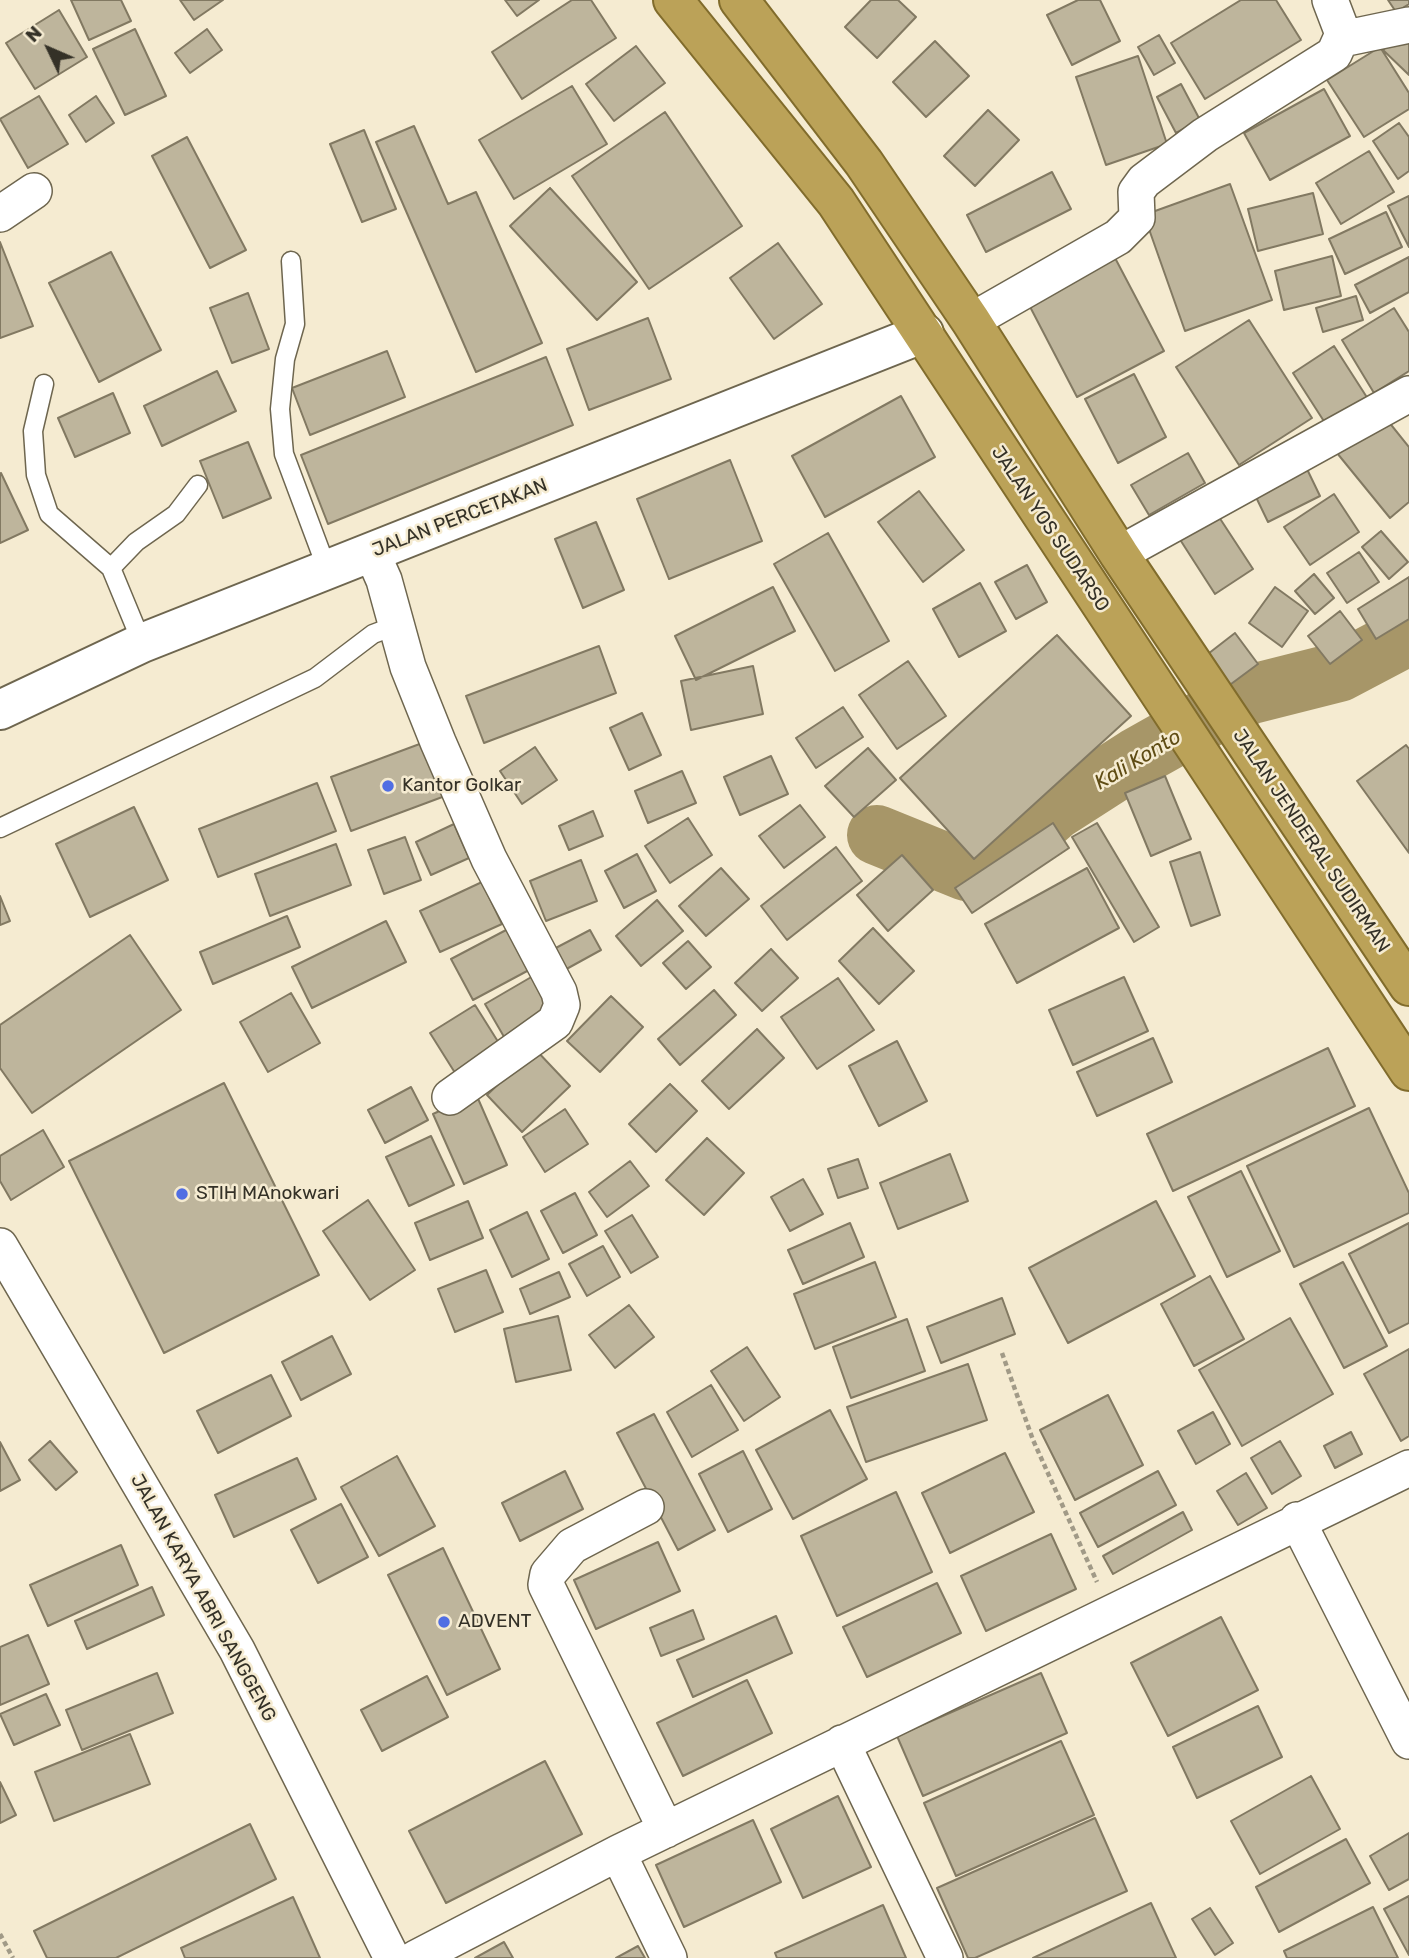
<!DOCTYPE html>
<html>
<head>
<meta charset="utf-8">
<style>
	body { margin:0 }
	#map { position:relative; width:1409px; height:1958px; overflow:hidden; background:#f5ebd1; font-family:Rubik,sans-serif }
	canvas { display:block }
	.north { position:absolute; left:14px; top:14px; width:70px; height:70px; -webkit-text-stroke:5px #f5ebd1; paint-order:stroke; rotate:314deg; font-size:19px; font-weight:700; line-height:28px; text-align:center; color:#343127 }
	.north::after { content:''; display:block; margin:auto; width:24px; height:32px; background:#343127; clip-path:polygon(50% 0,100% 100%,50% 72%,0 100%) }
</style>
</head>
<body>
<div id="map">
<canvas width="1409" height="1958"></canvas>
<div class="north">N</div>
</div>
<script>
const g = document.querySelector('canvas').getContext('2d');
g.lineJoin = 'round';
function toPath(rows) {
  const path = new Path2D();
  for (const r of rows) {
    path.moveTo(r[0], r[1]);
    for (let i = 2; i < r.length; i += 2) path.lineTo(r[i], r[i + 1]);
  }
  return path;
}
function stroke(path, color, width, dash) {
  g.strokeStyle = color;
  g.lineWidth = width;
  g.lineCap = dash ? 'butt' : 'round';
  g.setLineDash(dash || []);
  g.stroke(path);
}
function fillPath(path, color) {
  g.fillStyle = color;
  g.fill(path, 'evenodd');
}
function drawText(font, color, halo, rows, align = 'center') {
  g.font = font + ' Rubik,sans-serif';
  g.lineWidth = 5;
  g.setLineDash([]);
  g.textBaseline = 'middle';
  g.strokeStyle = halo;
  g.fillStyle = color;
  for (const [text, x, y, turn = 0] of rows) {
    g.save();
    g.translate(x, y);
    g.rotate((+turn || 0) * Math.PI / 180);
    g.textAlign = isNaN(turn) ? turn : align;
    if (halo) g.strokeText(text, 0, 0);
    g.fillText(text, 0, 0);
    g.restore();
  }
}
stroke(toPath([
	[877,835,966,871,1030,832,1055,810,1136,758,1248,695,1339,672,1409,635]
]), '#a79668', 60);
const building = toPath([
	[71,0,121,0,131,21,89,40,71,0],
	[180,0,223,0,194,20,180,0],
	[505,0,539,0,517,16,505,0],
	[572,0,591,0,616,38,522,99,492,52,572,0],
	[871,0,898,0,916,17,877,58,845,27,871,0],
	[1078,0,1100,0,1120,41,1072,65,1047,15,1078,0],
	[1241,0,1276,0,1301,40,1205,99,1171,43,1241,0],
	[1388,0,1409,0,1409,4,1396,12,1388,0],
	[59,10,87,57,35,89,6,43,59,10],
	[135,29,166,96,125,115,93,49,135,29],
	[207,29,222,50,190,73,175,53,207,29],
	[1404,29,1409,33,1409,75,1383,50,1404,29],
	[1159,35,1175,63,1154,75,1138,47,1159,35],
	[935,41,969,76,926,117,893,82,935,41],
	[636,46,665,83,614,121,586,84,636,46],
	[1380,47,1409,93,1409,109,1364,137,1327,80,1380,47],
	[1138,56,1167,144,1106,165,1076,77,1138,56],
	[1181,84,1200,120,1176,133,1157,97,1181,84],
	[572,86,607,144,514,199,479,140,572,86],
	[1324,89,1350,136,1270,180,1244,133,1324,89],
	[39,96,68,144,28,168,0,119,39,96],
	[96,96,114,123,86,142,69,115,96,96],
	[988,110,1019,140,975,186,944,156,988,110],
	[665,112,742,226,649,289,572,176,665,112],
	[1399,123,1409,137,1409,171,1398,179,1373,141,1399,123],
	[414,126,448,204,476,192,542,343,476,372,376,142,414,126],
	[364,130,396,209,362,222,330,144,364,130],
	[187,137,246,250,210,268,152,156,187,137],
	[1369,151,1394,192,1341,224,1316,183,1369,151],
	[1052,172,1071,209,986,252,967,215,1052,172],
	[1230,184,1272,300,1185,331,1144,215,1230,184],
	[550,188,637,282,597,320,510,226,550,188],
	[1313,193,1323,234,1258,251,1248,209,1313,193],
	[1409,196,1409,247,1388,206,1409,196],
	[1386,212,1402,247,1345,274,1329,239,1386,212],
	[0,242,33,326,0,338,0,242],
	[778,243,822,304,774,339,730,278,778,243],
	[111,252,161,350,99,382,49,283,111,252],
	[1114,256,1164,351,1077,397,1027,301,1114,256],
	[1332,256,1341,296,1284,310,1275,271,1332,256],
	[1409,257,1409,292,1370,313,1355,285,1409,257],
	[248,293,269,349,232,363,210,308,248,293],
	[1356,296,1363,320,1323,332,1316,308,1356,296],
	[1394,308,1409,332,1409,371,1374,393,1342,340,1394,308],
	[648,318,671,379,589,410,567,349,648,318],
	[1249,320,1312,418,1239,465,1176,367,1249,320],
	[1334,346,1368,399,1327,426,1293,373,1334,346],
	[387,351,405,397,310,435,292,388,387,351],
	[546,357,573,425,328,524,301,455,546,357],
	[217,371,236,411,162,446,144,406,217,371],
	[1134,374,1166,437,1118,463,1085,399,1134,374],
	[113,393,130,433,75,457,58,418,113,393],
	[901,396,935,457,825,517,792,456,901,396],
	[1384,416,1409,447,1409,502,1390,518,1337,453,1384,416],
	[248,442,271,498,223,518,200,461,248,442],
	[1188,453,1205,483,1149,515,1131,485,1188,453],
	[730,460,762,541,669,579,637,499,730,460],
	[1306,467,1320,496,1268,522,1254,493,1306,467],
	[1,473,28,530,0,543,0,474,1,473],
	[919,491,964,550,923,582,878,522,919,491],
	[1334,494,1359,532,1310,565,1284,527,1334,494],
	[1217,514,1253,569,1215,594,1179,538,1217,514],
	[596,522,624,590,583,608,555,539,596,522],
	[1381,531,1408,562,1389,579,1362,547,1381,531],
	[828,533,889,641,835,671,774,564,828,533],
	[1359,552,1379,582,1347,603,1327,573,1359,552],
	[1027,565,1047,602,1016,619,995,582,1027,565],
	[1314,574,1334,598,1315,614,1295,591,1314,574],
	[1409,577,1409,619,1376,639,1358,609,1409,577],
	[980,583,1006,631,959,657,933,609,980,583],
	[773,587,795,631,696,680,675,636,773,587],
	[1275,587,1308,611,1282,647,1249,623,1275,587],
	[1340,611,1362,640,1330,664,1308,636,1340,611],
	[1235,633,1258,664,1227,687,1204,657,1235,633],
	[1057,635,1131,716,974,859,900,778,1057,635],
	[599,646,616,693,484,743,466,696,599,646],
	[908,661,946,716,897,749,859,695,908,661],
	[753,666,763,714,691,730,681,681,753,666],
	[843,707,863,737,816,768,796,738,843,707],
	[642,713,661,755,629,770,610,728,642,713],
	[425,742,445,796,351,831,331,777,425,742],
	[1406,745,1409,749,1409,853,1357,781,1406,745],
	[535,747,557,780,522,804,500,771,535,747],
	[868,748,896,780,854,817,825,786,868,748],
	[771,756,788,794,740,815,724,777,771,756],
	[682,771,696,803,648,823,635,791,682,771],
	[1165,776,1191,839,1151,856,1125,793,1165,776],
	[317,783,336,831,218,877,199,829,317,783],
	[800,805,825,837,784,868,759,836,800,805],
	[134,807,168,880,90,917,56,844,134,807],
	[593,811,603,836,569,850,559,826,593,811],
	[688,818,712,855,670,883,645,846,688,818],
	[1053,823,1069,848,972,913,955,888,1053,823],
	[1097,823,1159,927,1134,942,1072,837,1097,823],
	[454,824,469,858,431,875,416,842,454,824],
	[405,837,421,880,384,894,368,850,405,837],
	[336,844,351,885,270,916,255,874,336,844],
	[836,847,862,881,787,940,761,906,836,847],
	[1200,852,1220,915,1191,926,1170,862,1200,852],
	[637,854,656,891,624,908,605,871,637,854],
	[902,855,933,890,888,931,857,895,902,855],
	[581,860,597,901,546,921,530,881,581,860],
	[721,868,749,899,706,936,679,906,721,868],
	[1087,868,1119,928,1017,983,985,924,1087,868],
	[482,882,502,924,440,952,420,911,482,882],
	[0,896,10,921,0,925,0,896],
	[657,900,683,931,641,966,616,936,657,900],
	[287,916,300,947,213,984,200,952,287,916],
	[386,921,406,962,312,1008,292,967,386,921],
	[873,928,914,971,879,1004,839,961,873,928],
	[508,929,529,970,473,1000,451,959,508,929],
	[590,930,601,950,561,972,550,951,590,930],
	[130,935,181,1010,32,1113,0,1068,0,1025,130,935],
	[688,941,711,967,686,989,663,963,688,941],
	[771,949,798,978,762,1011,735,983,771,949],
	[533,976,555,1015,507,1042,485,1004,533,976],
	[1124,977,1148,1031,1073,1065,1049,1010,1124,977],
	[838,978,874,1030,817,1069,781,1017,838,978],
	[714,990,736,1015,680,1065,658,1039,714,990],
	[291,993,320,1043,268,1072,240,1022,291,993],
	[611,996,643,1027,600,1072,567,1041,611,996],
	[475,1005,502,1048,457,1076,430,1033,475,1005],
	[757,1029,784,1058,729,1109,702,1081,757,1029],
	[1153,1038,1172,1082,1097,1116,1077,1072,1153,1038],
	[897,1041,927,1101,879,1126,849,1066,897,1041],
	[1328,1048,1355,1106,1173,1191,1147,1134,1328,1048],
	[535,1049,570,1086,522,1132,487,1095,535,1049],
	[224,1083,319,1275,164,1353,69,1161,224,1083],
	[670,1084,697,1111,656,1152,629,1124,670,1084],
	[411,1087,428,1120,385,1143,368,1110,411,1087],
	[476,1094,507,1165,464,1184,433,1114,476,1094],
	[1369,1108,1409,1193,1409,1213,1294,1267,1247,1166,1369,1108],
	[565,1109,588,1144,545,1172,523,1137,565,1109],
	[43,1130,64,1167,11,1200,0,1181,0,1156,43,1130],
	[431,1136,454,1185,409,1206,386,1157,431,1136],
	[707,1138,744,1173,704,1215,666,1180,707,1138],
	[950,1154,968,1201,898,1229,880,1183,950,1154],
	[858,1159,868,1188,838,1198,828,1169,858,1159],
	[630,1161,649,1186,607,1217,589,1192,630,1161],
	[1241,1171,1280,1251,1227,1277,1188,1197,1241,1171],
	[803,1179,823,1214,790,1231,771,1197,803,1179],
	[575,1193,597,1235,563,1253,541,1211,575,1193],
	[368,1200,415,1270,370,1300,323,1231,368,1200],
	[468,1201,483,1238,430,1260,415,1223,468,1201],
	[1156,1201,1195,1276,1068,1343,1029,1268,1156,1201],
	[527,1212,549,1259,512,1277,490,1230,527,1212],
	[632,1215,658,1257,631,1273,605,1231,632,1215],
	[850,1223,864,1257,803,1284,788,1250,850,1223],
	[1409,1223,1409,1323,1389,1333,1349,1254,1409,1223],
	[603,1246,620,1277,587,1296,569,1264,603,1246],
	[875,1262,896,1317,815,1349,794,1294,875,1262],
	[1343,1262,1387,1346,1344,1368,1300,1284,1343,1262],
	[486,1270,503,1312,455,1332,438,1289,486,1270],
	[559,1272,570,1297,530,1314,520,1289,559,1272],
	[1210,1276,1244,1339,1194,1366,1161,1304,1210,1276],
	[1002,1298,1015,1334,941,1363,927,1327,1002,1298],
	[629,1305,654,1337,615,1368,589,1335,629,1305],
	[558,1316,571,1370,516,1382,504,1329,558,1316],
	[1290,1318,1333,1394,1242,1446,1199,1370,1290,1318],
	[907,1319,925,1371,851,1398,833,1347,907,1319],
	[332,1336,351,1374,301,1400,282,1362,332,1336],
	[747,1347,780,1397,744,1421,711,1371,747,1347],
	[1409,1349,1409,1436,1401,1441,1364,1374,1409,1349],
	[968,1364,987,1420,866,1462,847,1407,968,1364],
	[271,1375,291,1416,218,1453,197,1411,271,1375],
	[711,1385,738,1430,692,1457,667,1412,711,1385],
	[1108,1395,1143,1465,1075,1500,1040,1430,1108,1395],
	[830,1410,867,1479,793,1519,756,1450,830,1410],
	[1213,1412,1230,1444,1196,1464,1178,1431,1213,1412],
	[654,1414,715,1530,678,1550,617,1433,654,1414],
	[1351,1432,1362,1454,1335,1468,1324,1446,1351,1432],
	[50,1441,77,1472,56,1490,29,1460,50,1441],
	[1280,1441,1301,1476,1272,1494,1251,1458,1280,1441],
	[0,1442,20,1480,0,1491,0,1442],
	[743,1451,772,1509,728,1532,699,1474,743,1451],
	[1005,1453,1034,1512,950,1553,922,1493,1005,1453],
	[397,1456,435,1526,379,1556,341,1487,397,1456],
	[297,1458,316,1499,234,1537,215,1495,297,1458],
	[565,1471,583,1509,520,1541,502,1503,565,1471],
	[1158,1471,1176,1505,1098,1547,1080,1513,1158,1471],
	[1246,1473,1267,1508,1238,1525,1217,1491,1246,1473],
	[896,1492,932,1572,837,1616,801,1536,896,1492],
	[341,1504,368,1557,318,1583,291,1530,341,1504],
	[1183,1512,1192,1530,1113,1574,1103,1556,1183,1512],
	[1051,1534,1076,1589,986,1631,961,1576,1051,1534],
	[658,1542,680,1591,596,1629,574,1580,658,1542],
	[121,1545,138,1585,48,1626,30,1585,121,1545],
	[443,1548,500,1669,447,1695,388,1575,443,1548],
	[937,1583,961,1633,867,1677,843,1627,937,1583],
	[152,1587,164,1615,87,1649,75,1621,152,1587],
	[693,1610,704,1639,661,1656,650,1628,693,1610],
	[776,1616,792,1653,693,1697,677,1660,776,1616],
	[1221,1617,1258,1690,1168,1736,1131,1663,1221,1617],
	[28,1635,49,1684,0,1705,0,1647,28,1635],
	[157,1673,173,1713,82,1750,66,1710,157,1673],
	[1041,1673,1067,1733,923,1796,897,1736,1041,1673],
	[427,1676,448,1717,382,1751,361,1710,427,1676],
	[747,1680,772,1733,683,1776,657,1723,747,1680],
	[46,1694,60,1725,14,1745,0,1714,46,1694],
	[1258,1706,1282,1757,1197,1798,1173,1747,1258,1706],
	[130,1734,150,1784,54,1821,35,1772,130,1734],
	[1061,1741,1094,1815,956,1876,924,1803,1061,1741],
	[545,1761,582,1834,446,1903,409,1831,545,1761],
	[1311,1776,1340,1829,1260,1874,1231,1821,1311,1776],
	[0,1782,16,1815,0,1823,0,1782],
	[838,1796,871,1867,803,1898,771,1829,838,1796],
	[1095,1818,1127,1891,975,1958,968,1958,937,1888,1095,1818],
	[753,1820,781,1882,684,1927,656,1865,753,1820],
	[250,1824,276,1879,116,1958,47,1958,34,1931,250,1824],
	[1409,1833,1409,1879,1389,1890,1370,1856,1409,1833],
	[1346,1839,1370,1883,1279,1932,1256,1887,1346,1839],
	[1409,1896,1409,1955,1384,1909,1409,1896],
	[293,1897,320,1958,185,1958,181,1948,293,1897],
	[1151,1903,1176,1958,1033,1958,1151,1903],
	[883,1905,906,1958,777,1958,775,1953,883,1905],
	[1373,1907,1398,1958,1287,1958,1284,1951,1373,1907],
	[1210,1908,1233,1943,1215,1955,1192,1919,1210,1908],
	[504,1942,513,1958,475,1958,504,1942],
	[638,1946,645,1958,616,1958,638,1946]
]);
fillPath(building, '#beb59c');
stroke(building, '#827962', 2);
const service = toPath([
	[291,261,295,324,285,359,280,409,284,454,327,569],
	[44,384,33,431,36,475,49,514,111,568,142,643],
	[111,568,136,542,176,514,198,485],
	[0,828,315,678,373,634,397,625]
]);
const minor = toPath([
	[1342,39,1409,25],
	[0,214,34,191],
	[971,321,1118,237,1137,218,1136,192,1144,181,1205,135,1334,54,1343,34,1330,0],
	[372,553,384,580,408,667,438,742,489,859,559,992,562,1005,555,1022,450,1097],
	[1119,554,1409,394],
	[0,1246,237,1650,392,1958],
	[646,1507,572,1546,548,1574,546,1585,666,1830],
	[1297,1520,1409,1741],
	[842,1743,945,1958],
	[618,1853,669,1958],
	[416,1958,618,1853,1409,1468]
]);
const tertiary = toPath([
	[0,710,142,643,924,333]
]);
const trunk = toPath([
	[673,0,836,202,1409,1071],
	[739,0,864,163,971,321,1119,554,1409,986]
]);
stroke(service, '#6e664f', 21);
stroke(minor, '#6e664f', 38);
stroke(tertiary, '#6e664f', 42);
stroke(trunk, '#816c2c', 42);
stroke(toPath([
	[1002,1353,1033,1440,1097,1582],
	[0,1934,13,1958]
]), '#a19a87', 4.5, [5, 3.5]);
stroke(service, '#fff', 18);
stroke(minor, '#fff', 35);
stroke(tertiary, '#fff', 38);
stroke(trunk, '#bba258', 38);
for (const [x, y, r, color] of [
	[388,786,7,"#516ee3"],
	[182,1194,7,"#516ee3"],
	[444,1622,7,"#516ee3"]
]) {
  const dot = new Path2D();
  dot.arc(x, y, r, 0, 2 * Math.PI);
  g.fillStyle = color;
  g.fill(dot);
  stroke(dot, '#f5ebd1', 2.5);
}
drawText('19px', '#343127', '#f5ebd1', [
	["JALAN PERCETAKAN",460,518,-21],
	["JALAN YOS SUDARSO",1050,529,56],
	["JALAN JENDERAL SUDIRMAN",1311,841,56],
	["JALAN KARYA ABRI SANGGENG",203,1598,61]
]);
drawText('19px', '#343127', '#f5ebd1', [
	["Kantor Golkar",402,786],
	["STIH MAnokwari",196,1194],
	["ADVENT",458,1622]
], 'left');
drawText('italic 21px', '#5f4c14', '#f5ebd1', [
	["Kali Konto",1138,760,-31]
]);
</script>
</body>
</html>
